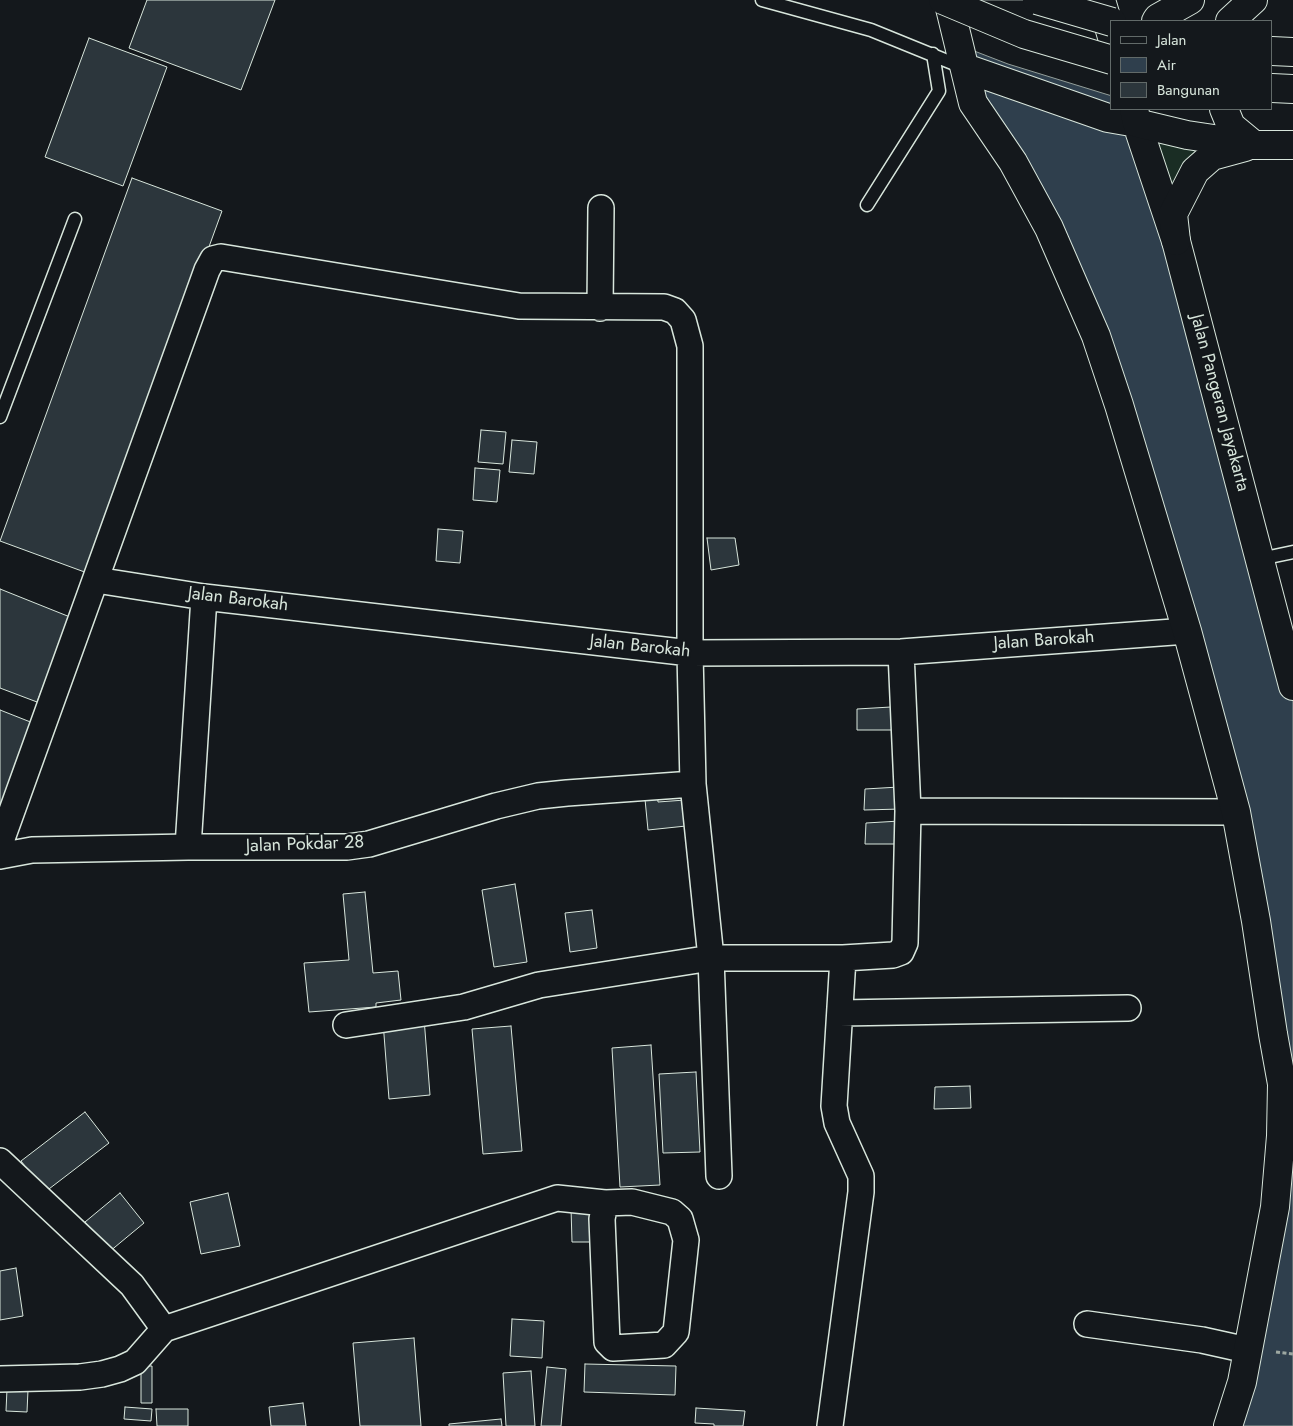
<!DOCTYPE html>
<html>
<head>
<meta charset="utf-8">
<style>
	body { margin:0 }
	#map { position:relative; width:1293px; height:1426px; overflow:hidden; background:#14181c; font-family:Jost,sans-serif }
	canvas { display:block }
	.legend { position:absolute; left:1110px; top:20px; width:162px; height:90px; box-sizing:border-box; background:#14181c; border:1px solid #626a69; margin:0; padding:6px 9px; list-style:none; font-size:15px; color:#d8e6dc }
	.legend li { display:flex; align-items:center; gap:10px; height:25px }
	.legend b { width:25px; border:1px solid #626a69 }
</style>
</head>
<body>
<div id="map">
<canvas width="1293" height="1426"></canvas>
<ul class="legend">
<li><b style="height:6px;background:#14181c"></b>Jalan</li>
<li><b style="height:14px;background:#2f3f4d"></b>Air</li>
<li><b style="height:14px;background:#2c363c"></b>Bangunan</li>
</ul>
</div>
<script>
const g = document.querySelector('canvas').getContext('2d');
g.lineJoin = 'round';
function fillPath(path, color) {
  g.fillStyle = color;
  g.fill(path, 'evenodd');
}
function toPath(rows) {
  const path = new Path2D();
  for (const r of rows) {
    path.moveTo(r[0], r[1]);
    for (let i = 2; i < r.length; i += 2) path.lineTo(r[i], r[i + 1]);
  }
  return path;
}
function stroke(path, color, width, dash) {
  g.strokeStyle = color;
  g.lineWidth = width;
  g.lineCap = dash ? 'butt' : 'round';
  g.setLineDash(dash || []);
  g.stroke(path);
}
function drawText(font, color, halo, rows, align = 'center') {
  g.font = font + ' Jost,sans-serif';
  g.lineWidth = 4;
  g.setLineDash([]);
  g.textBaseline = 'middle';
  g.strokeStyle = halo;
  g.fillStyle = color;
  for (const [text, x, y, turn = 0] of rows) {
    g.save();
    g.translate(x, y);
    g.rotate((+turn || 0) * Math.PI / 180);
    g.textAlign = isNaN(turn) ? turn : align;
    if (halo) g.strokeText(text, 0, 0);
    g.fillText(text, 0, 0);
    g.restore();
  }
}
const green = toPath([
	[1137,123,1212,156,1179,200,1137,123]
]);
fillPath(green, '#1a2d24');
stroke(green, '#939e99', 1);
const water = toPath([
	[948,0,1112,47,1112,109,1132,109,1293,686,1293,1426,1228,1426,1281,1136,1256,921,1096,336,973,103,948,0]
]);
fillPath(water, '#2f3f4d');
stroke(water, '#939e99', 1);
const pier = toPath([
	[945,0,1099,0,1112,39,1112,96,1008,64,956,44,945,0]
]);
fillPath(pier, '#14181c');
stroke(pier, '#939e99', 1);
const building = toPath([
	[147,0,275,0,241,90,129,48,147,0],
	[89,38,167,67,123,186,45,157,89,38],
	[132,178,222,211,90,574,0,541,132,178],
	[481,430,506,432,503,464,478,462,481,430],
	[512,440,537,442,534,474,509,472,512,440],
	[475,468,500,470,497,502,473,500,475,468],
	[438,529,463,531,460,563,436,561,438,529],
	[707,538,735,538,739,565,711,570,707,538],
	[0,589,70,617,37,702,0,688,0,589],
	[891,707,894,730,857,730,857,709,891,707],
	[0,710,33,723,0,819,0,710],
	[899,787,901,809,864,810,865,789,899,787],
	[657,788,658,802,685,800,686,826,648,830,644,789,657,788],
	[900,821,902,844,865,844,866,823,900,821],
	[515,884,527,962,494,967,482,890,515,884],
	[365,892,373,973,398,971,401,1000,376,1003,376,1007,309,1012,304,963,349,960,343,894,365,892],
	[592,910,597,948,570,952,565,913,592,910],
	[424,1018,430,1095,389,1099,383,1022,424,1018],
	[511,1026,522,1151,483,1154,472,1029,511,1026],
	[651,1045,660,1185,620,1187,612,1048,651,1045],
	[696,1072,700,1152,663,1153,659,1074,696,1072],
	[970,1086,971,1108,934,1109,935,1087,970,1086],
	[85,1112,109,1143,45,1192,21,1161,85,1112],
	[120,1193,144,1223,109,1252,85,1222,120,1193],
	[228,1193,240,1246,201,1254,190,1202,228,1193],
	[571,1208,595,1208,595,1242,572,1242,571,1208],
	[16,1268,23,1316,0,1320,0,1271,16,1268],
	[512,1319,544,1321,542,1358,510,1356,512,1319],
	[414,1338,421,1426,360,1426,353,1343,414,1338],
	[585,1364,676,1366,675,1395,584,1392,585,1364],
	[141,1366,152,1366,152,1403,141,1403,141,1366],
	[547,1367,566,1369,561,1426,541,1426,547,1367],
	[531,1371,535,1426,506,1426,503,1373,531,1371],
	[7,1389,28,1390,27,1412,6,1411,7,1389],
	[303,1403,306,1426,271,1426,269,1407,303,1403],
	[125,1407,152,1409,151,1421,124,1419,125,1407],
	[696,1408,745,1411,743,1426,714,1426,714,1424,695,1423,696,1408],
	[156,1409,188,1409,188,1426,157,1426,156,1409],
	[501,1419,502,1426,449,1426,449,1424,501,1419]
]);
fillPath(building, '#2c363c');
stroke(building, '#d8e6dc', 1);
const lane = toPath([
	[762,0,871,30,962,67],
	[867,205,939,91,933,54],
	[0,417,75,219],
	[1260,559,1293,552]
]);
const street = toPath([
	[600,308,601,208],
	[96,580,204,597,690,653,901,652,1187,631],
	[908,811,1236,812],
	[0,844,207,270,213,259,221,257,519,306,664,307,675,311,683,320,690,346,690,653,693,784,711,958,843,958,834,1106,837,1123,861,1176,861,1192,830,1426],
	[188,847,204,597],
	[0,856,32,850,188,847,347,847,369,844,496,806,538,796,567,793,693,784],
	[843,958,893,955,901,952,905,943,908,811,901,652],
	[840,1013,1128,1008],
	[346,1025,464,1007,539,985,711,958,719,1176],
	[0,1161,132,1285,164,1329],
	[1087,1324,1202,1340,1247,1350],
	[0,1379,80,1377,102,1374,120,1369,135,1362,164,1329,557,1198,605,1203,632,1202,672,1212,680,1219,686,1240,676,1332,664,1345,613,1348,607,1342,602,1219,605,1203]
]);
const secondary = toPath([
	[948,0,973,103,1013,162,1049,228,1096,336,1119,405,1187,631,1236,812,1256,921,1273,1034,1282,1084,1281,1136,1275,1207,1242,1382,1228,1426],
	[1101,0,1112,37],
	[965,68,1108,118,1137,123],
	[1132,109,1176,241,1293,686]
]);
const primary = toPath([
	[1156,21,1158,18,1190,0],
	[1230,21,1253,0],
	[1272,51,1293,52],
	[1272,88,1293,89],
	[1134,109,1137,123,1187,135,1254,145,1293,145],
	[1224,109,1231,126,1254,145],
	[1176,241,1173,214,1195,171,1212,156,1245,147]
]);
stroke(lane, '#d8e6dc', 15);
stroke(street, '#d8e6dc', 28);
stroke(secondary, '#d8e6dc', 30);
stroke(primary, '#d8e6dc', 30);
stroke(toPath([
	[1276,1352,1293,1354]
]), '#9da8a2', 3, [4, 2.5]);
stroke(lane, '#14181c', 12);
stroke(street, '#14181c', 25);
stroke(secondary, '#14181c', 28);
stroke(primary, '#14181c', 28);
const primaryBridge = toPath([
	[943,0,1024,34,1112,60],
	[1037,0,1112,22]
]);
stroke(primaryBridge, '#d8e6dc', 30, []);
stroke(primaryBridge, '#14181c', 28);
drawText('18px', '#d8e6dc', '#14181c', [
	["Jalan Pangeran Jayakarta",1219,403,75],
	["Jalan Barokah",238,600,7],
	["Jalan Barokah",1044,641,-4],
	["Jalan Barokah",640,647,6],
	["Jalan Pokdar 28",305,845,-2]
]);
</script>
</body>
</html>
